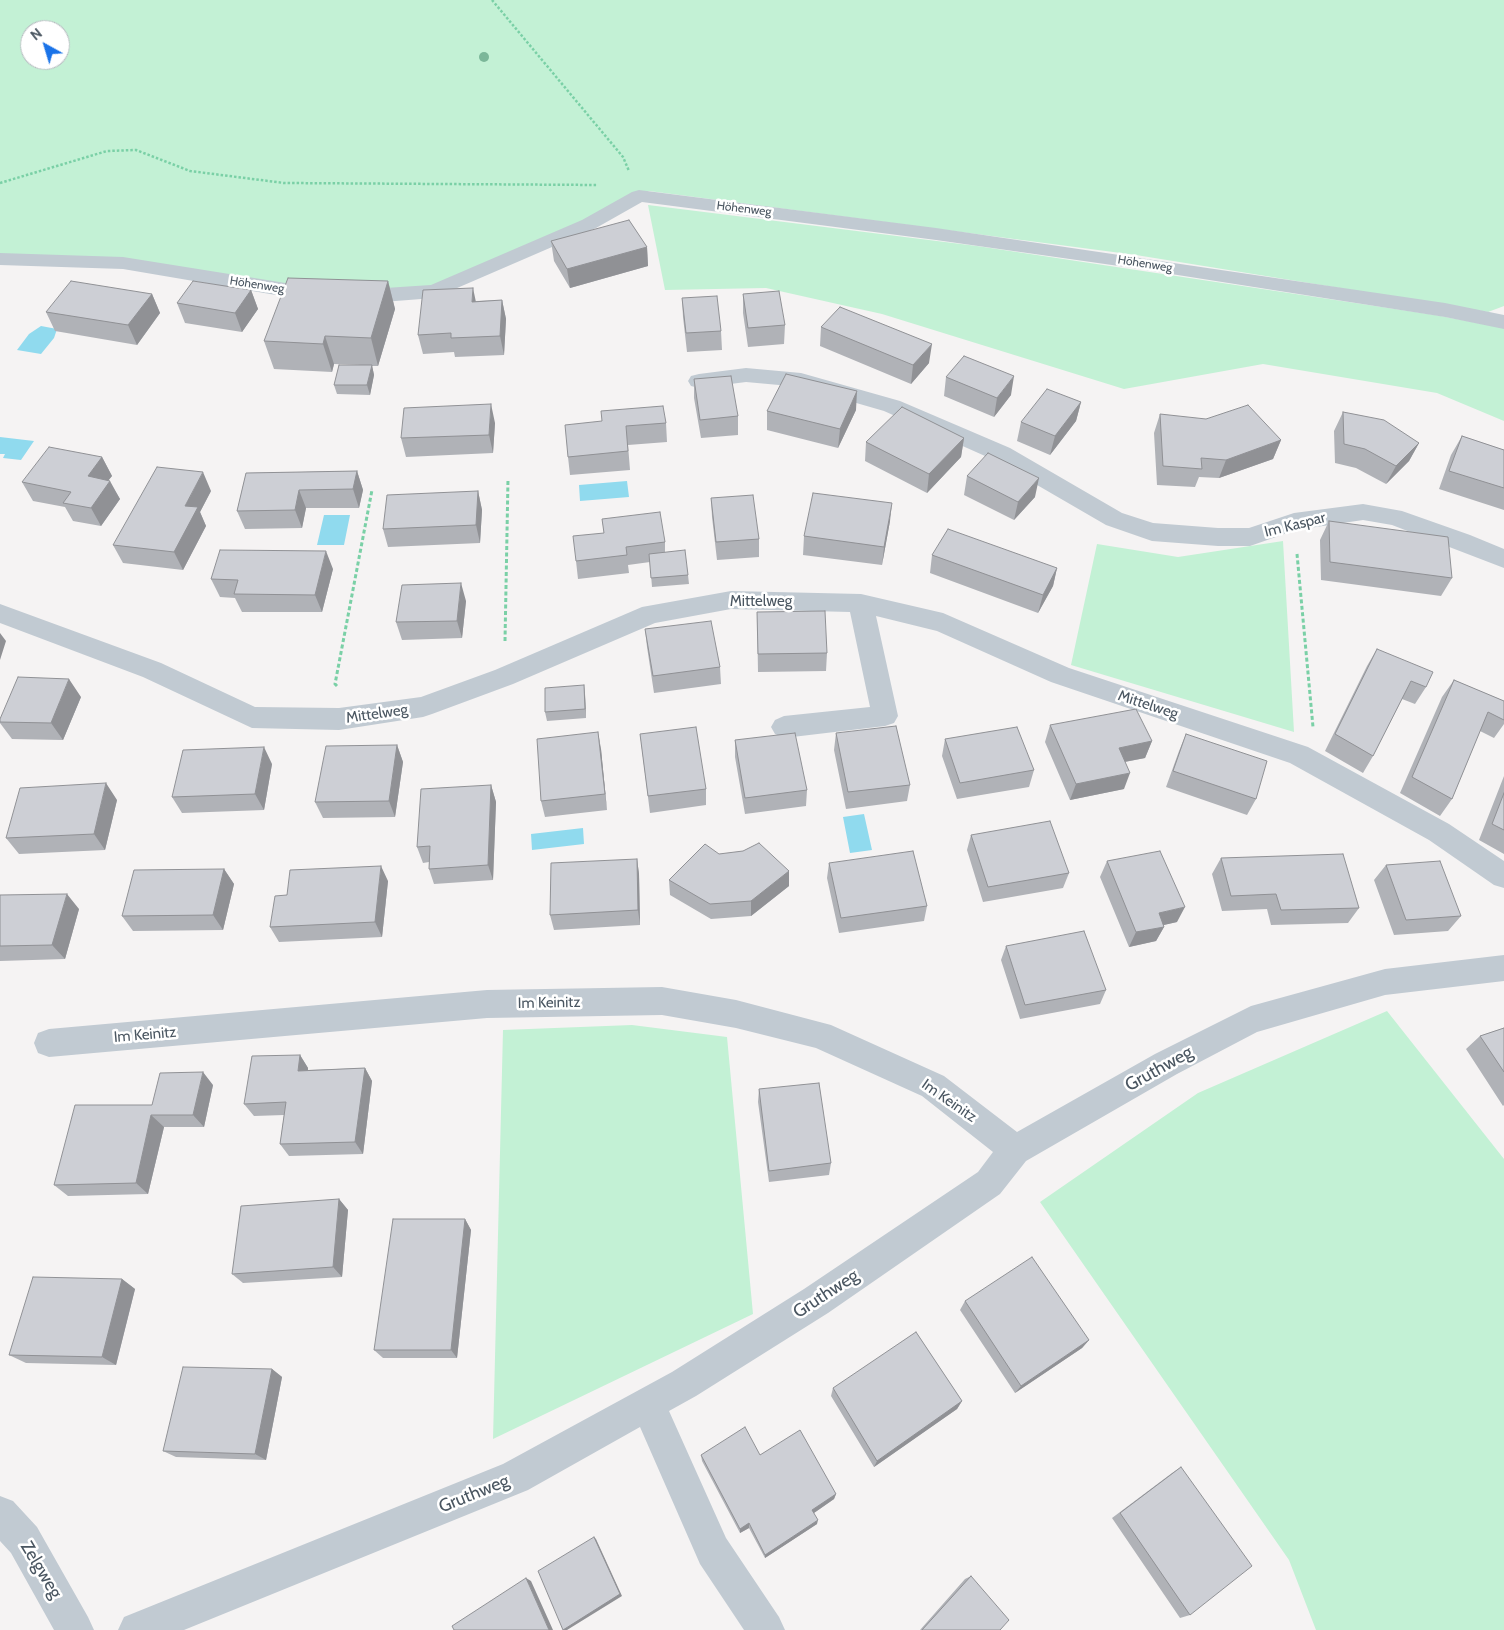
<!DOCTYPE html>
<html>
<head>
<meta charset="utf-8">
<style>
	body { margin:0 }
	#map { position:relative; width:1504px; height:1630px; overflow:hidden; background:#f5f3f3; font-family:Cabin,sans-serif }
	canvas { display:block }
	.north { position:absolute; left:20px; top:20px; width:50px; height:50px; box-sizing:border-box; background:#fff; border:1px solid #b7bbc0; border-radius:50%; rotate:321deg; font-size:14px; font-weight:700; line-height:20px; text-align:center; color:#4a5661 }
	.north::after { content:''; display:block; margin:auto; width:18px; height:22px; background:#1a73e8; clip-path:polygon(50% 0,100% 100%,50% 72%,0 100%) }
</style>
</head>
<body>
<div id="map">
<canvas width="1504" height="1630"></canvas>
<div class="north">N</div>
</div>
<script>
const g = document.querySelector('canvas').getContext('2d');
g.lineJoin = 'round';
function fillPath(path, color) {
  g.fillStyle = color;
  g.fill(path, 'evenodd');
}
function toPath(rows) {
  const path = new Path2D();
  for (const r of rows) {
    path.moveTo(r[0], r[1]);
    for (let i = 2; i < r.length; i += 2) path.lineTo(r[i], r[i + 1]);
  }
  return path;
}
function stroke(path, color, width, dash) {
  g.strokeStyle = color;
  g.lineWidth = width;
  g.lineCap = dash ? 'butt' : 'round';
  g.setLineDash(dash || []);
  g.stroke(path);
}
function drawText(font, color, halo, rows, align = 'center') {
  g.font = font + ' Cabin,sans-serif';
  g.lineWidth = 5;
  g.setLineDash([]);
  g.textBaseline = 'middle';
  g.strokeStyle = halo;
  g.fillStyle = color;
  for (const [text, x, y, turn = 0] of rows) {
    g.save();
    g.translate(x, y);
    g.rotate((+turn || 0) * Math.PI / 180);
    g.textAlign = isNaN(turn) ? turn : align;
    if (halo) g.strokeText(text, 0, 0);
    g.fillText(text, 0, 0);
    g.restore();
  }
}
fillPath(toPath([
	[0,0,1504,0,1504,306,1488,312,1136,255,649,191,589,224,434,291,370,296,123,263,0,259],
	[30,30,60,30,60,60,30,60],
	[648,205,977,246,1435,315,1504,328,1504,421,1437,393,1263,364,1124,389,882,314,766,288,665,290],
	[1283,541,1294,732,1071,665,1097,544,1178,557],
	[1387,1011,1504,1159,1504,1630,1316,1630,1289,1560,1040,1202,1198,1093],
	[632,1025,727,1037,753,1314,493,1439,503,1030]
]), '#c3f1d5');
fillPath(toPath([
	[41,326,57,329,54,338,41,354,17,350,29,334],
	[0,437,34,441,21,460,3,458,5,454,0,454],
	[627,481,629,497,580,501,579,485],
	[324,515,350,515,344,545,317,545],
	[864,814,872,850,850,853,843,817],
	[583,828,584,844,532,850,531,834]
]), '#90daee');
stroke(toPath([
	[492,0,623,157,629,171],
	[0,183,107,151,136,150,190,171,284,183,598,185]
]), '#7ad0a6', 2.5, [2.5, 2]);
stroke(toPath([
	[1297,554,1313,727],
	[505,641,508,479],
	[337,686,335,684,372,490]
]), '#7ad0a6', 3, [4, 2.5]);
fillPath(toPath([
	[639,190,936,228,1445,303,1504,315,1504,329,1445,317,1133,268,936,240,642,202,596,228,434,298,370,303,323,303,123,269,0,265,0,253,123,257,323,289,370,289,431,285,582,220,632,192,639,190],
	[746,368,801,373,900,401,1010,448,1122,513,1153,523,1218,528,1249,528,1294,513,1363,504,1402,511,1470,535,1504,549,1504,568,1392,525,1363,520,1296,530,1250,546,1218,546,1152,541,1106,525,994,460,884,411,801,387,746,382,699,388,691,386,688,381,691,376,699,374,746,368],
	[731,591,861,594,943,613,1069,668,1308,747,1449,824,1504,861,1504,888,1494,885,1429,840,1290,763,1051,682,937,631,876,616,898,716,894,723,885,726,784,738,775,734,771,727,775,720,784,716,870,707,850,612,731,609,655,623,513,684,432,714,423,717,339,730,252,728,143,677,0,623,0,604,161,663,255,707,339,708,421,697,495,670,642,607,731,591],
	[1504,955,1504,981,1385,995,1257,1032,1177,1074,1026,1161,1000,1194,828,1313,696,1396,669,1411,726,1538,779,1617,785,1630,744,1630,700,1564,640,1427,528,1490,184,1630,118,1630,124,1617,503,1464,672,1372,804,1289,978,1172,993,1152,922,1096,816,1048,736,1028,662,1015,487,1018,49,1057,38,1053,34,1043,38,1033,49,1029,487,990,662,987,736,1000,831,1025,944,1076,1017,1132,1155,1054,1251,1006,1385,969,1504,955],
	[0,1496,13,1501,37,1527,88,1617,94,1630,54,1630,11,1553,0,1541,0,1496]
]), '#c1cad2');
g.fillStyle = '#7bb799';
for (const [x, y] of [
	[484,57]
]) {
  g.beginPath();
  g.arc(x, y, 5, 0, 2 * Math.PI);
  g.fill();
}
fillPath(toPath([
	[551,241,647,247,648,266,570,288,554,261],
	[388,281,395,309,378,366,372,366,374,375,370,395,337,394,334,385,361,365,334,364,332,372,274,369,264,341],
	[251,290,258,309,242,332,185,323,177,303],
	[152,294,160,313,137,345,55,331,46,312],
	[743,294,785,325,784,344,748,347,743,313],
	[682,298,721,331,722,350,687,352,683,317],
	[502,300,506,319,504,355,455,357,454,352,423,354,418,335,476,301],
	[821,327,929,363,911,384,820,346],
	[946,377,1011,395,994,417,944,396],
	[694,379,738,416,738,435,701,438,694,398],
	[1081,402,1076,421,1050,455,1017,441,1021,422],
	[856,410,838,448,767,430,767,411],
	[1343,412,1419,443,1409,461,1386,484,1356,468,1335,463,1334,431],
	[1160,414,1281,440,1273,459,1219,478,1199,477,1195,487,1157,485,1154,433],
	[602,421,666,423,667,442,628,445,630,470,570,475,568,457],
	[495,423,493,453,406,457,401,438],
	[1462,436,1504,450,1504,510,1439,489,1451,455],
	[964,438,961,457,927,493,865,461,866,442],
	[102,457,112,476,108,480,120,499,101,526,73,521,65,507,33,501,22,482],
	[357,471,363,490,359,508,306,508,302,528,245,529,237,511,246,473],
	[967,476,1035,497,1014,520,964,495],
	[211,491,200,512,206,526,183,570,123,563,113,545],
	[478,491,482,510,480,543,388,547,383,529],
	[711,498,759,539,759,557,717,560,712,517],
	[602,519,665,542,665,552,688,575,689,584,652,587,650,562,628,565,629,573,578,579,576,561,604,533],
	[890,521,882,565,803,555,804,536],
	[1329,521,1452,578,1441,596,1321,580,1320,540],
	[932,555,1057,568,1053,586,1038,613,930,573],
	[333,569,322,612,242,612,235,598,220,597,211,579],
	[466,601,462,638,402,640,396,622],
	[757,612,827,653,826,671,758,672],
	[645,629,720,667,721,684,654,693,647,647],
	[1377,649,1426,687,1415,704,1402,699,1373,756,1363,773,1325,751,1367,666],
	[1454,680,1504,701,1504,724,1494,738,1480,731,1452,799,1440,816,1400,793,1442,697],
	[584,685,585,694,586,718,547,721,545,712],
	[81,697,63,740,12,739,0,723,0,719],
	[1050,725,1152,741,1145,758,1125,762,1124,789,1070,800,1045,742],
	[836,733,910,785,907,801,846,809,834,750],
	[640,734,706,789,706,805,650,813],
	[1186,734,1256,799,1247,815,1166,787,1179,751],
	[945,739,1034,770,1029,787,957,799,942,756],
	[735,740,807,790,806,806,745,814,735,757],
	[397,745,403,762,395,817,323,818,315,802],
	[601,749,607,810,545,817,541,801],
	[272,764,264,810,182,813,172,797],
	[1504,776,1504,854,1479,840],
	[491,785,496,802,493,880,434,884,429,869,429,862,423,863,417,847],
	[117,800,105,850,19,854,6,838],
	[971,835,1069,873,1063,888,983,902,967,850],
	[719,854,789,871,789,886,751,916,711,919,670,895,669,880],
	[1221,858,1359,908,1348,923,1271,925,1267,909,1222,911,1212,874],
	[637,859,639,874,640,925,554,930,550,915],
	[1107,861,1177,922,1163,925,1164,927,1156,941,1129,947,1100,877],
	[829,863,927,906,924,921,839,933,827,878],
	[1386,865,1461,916,1448,931,1394,935,1374,880],
	[224,869,234,884,223,930,133,931,122,916],
	[388,881,382,937,279,942,270,927,287,895],
	[0,895,79,909,65,959,0,961],
	[1006,946,1106,990,1100,1004,1020,1019,1001,960],
	[1504,1028,1504,1105,1503,1106,1466,1049,1480,1036],
	[300,1055,308,1068,308,1070,365,1068,372,1081,363,1154,289,1156,280,1144,284,1115,254,1116,244,1104],
	[213,1085,204,1127,164,1127,148,1194,68,1196,54,1185,152,1105],
	[759,1089,831,1163,829,1175,769,1182,758,1102],
	[339,1199,348,1210,342,1277,243,1283,232,1274],
	[465,1219,471,1230,457,1358,383,1358,374,1350],
	[122,1279,135,1289,116,1365,26,1363,9,1355],
	[965,1301,1089,1340,1082,1348,1015,1393,960,1310],
	[272,1369,282,1377,266,1460,176,1457,163,1451],
	[833,1388,962,1401,957,1409,874,1467,831,1396],
	[701,1455,760,1455,836,1494,834,1499,814,1513,817,1524,765,1558,749,1528,740,1533,702,1461],
	[1181,1467,1190,1615,1180,1618,1112,1518,1172,1473],
	[971,1576,1000,1630,920,1630,965,1579]
]), '#b0b2b7');
fillPath(toPath([
	[647,247,648,266,570,288,567,269],
	[388,281,395,309,378,366,371,338],
	[473,288,477,307,472,302],
	[251,290,258,309,242,332,235,313],
	[152,294,160,313,137,345,128,325],
	[502,300,506,319,504,355,500,336],
	[325,336,334,364,332,372,323,344],
	[932,344,929,363,911,384,913,365],
	[372,365,374,375,370,395,367,385],
	[1014,376,1011,395,994,417,997,398],
	[857,391,856,410,838,448,840,429],
	[1081,402,1076,421,1050,455,1055,436],
	[491,404,495,423,493,453,489,435],
	[964,438,961,457,927,493,929,474],
	[1281,440,1273,459,1219,478,1226,460],
	[1419,443,1409,461,1386,484,1396,466],
	[102,457,112,476,97,495,88,476],
	[357,471,363,490,359,508,353,489],
	[203,472,211,491,200,512,206,526,183,570,174,552,185,506],
	[1039,478,1035,497,1014,520,1018,502],
	[110,481,120,499,101,526,91,508],
	[299,490,306,508,302,528,295,510],
	[478,491,482,510,480,543,476,525],
	[892,503,890,521,882,565,884,547],
	[326,551,333,569,322,612,315,595],
	[1057,568,1053,586,1038,613,1043,595],
	[461,583,466,601,462,638,457,621],
	[0,633,6,641,0,660],
	[69,679,81,697,63,740,51,723],
	[584,685,585,694,586,718,585,709],
	[598,732,601,749,607,810,605,794],
	[1152,741,1145,758,1113,764,1119,748],
	[397,745,403,762,395,817,389,801],
	[264,747,272,764,264,810,255,794],
	[1130,773,1124,789,1070,800,1076,784],
	[106,783,117,800,105,850,94,834],
	[491,785,496,802,493,880,488,865],
	[637,859,639,874,640,925,638,910],
	[381,866,388,881,382,937,375,922],
	[224,869,234,884,223,930,213,915],
	[789,871,789,886,751,916,751,901],
	[67,894,79,909,65,959,52,945],
	[1185,907,1177,922,1151,928,1159,913],
	[1164,927,1156,941,1129,947,1136,932],
	[300,1055,308,1068,307,1083,298,1071],
	[365,1068,372,1081,363,1154,355,1142],
	[203,1072,213,1085,204,1127,193,1115],
	[151,1115,164,1127,148,1194,136,1183],
	[339,1199,348,1210,342,1277,333,1267],
	[465,1219,471,1230,457,1358,451,1350],
	[122,1279,135,1289,116,1365,102,1357],
	[1089,1340,1082,1348,1015,1393,1021,1386],
	[272,1369,282,1377,266,1460,255,1454],
	[962,1401,957,1409,874,1467,877,1461],
	[836,1494,834,1499,811,1515,812,1510],
	[818,1520,817,1524,765,1558,765,1555],
	[749,1523,749,1528,740,1533,740,1529],
	[594,1537,596,1539,622,1596,567,1630,563,1630],
	[526,1578,531,1581,553,1630,549,1630]
]), '#909195');
const building = toPath([
	[629,220,647,247,567,269,551,241,629,220],
	[288,278,388,281,371,338,325,336,323,344,264,341,288,278],
	[71,281,152,294,128,325,46,312,71,281],
	[193,281,251,290,235,313,177,303,193,281],
	[473,288,472,302,502,300,500,336,451,338,451,333,418,335,423,290,473,288],
	[779,291,785,325,748,328,743,294,779,291],
	[717,296,721,331,686,333,682,298,717,296],
	[840,307,932,344,913,365,821,327,840,307],
	[964,356,1014,376,997,398,946,377,964,356],
	[339,365,372,365,367,385,334,385,339,365],
	[786,374,857,391,840,429,767,411,786,374],
	[731,376,738,416,700,420,694,379,731,376],
	[1047,389,1081,402,1055,436,1021,422,1047,389],
	[491,404,489,435,401,438,404,408,491,404],
	[1248,405,1281,440,1226,460,1201,458,1202,469,1163,466,1160,414,1206,419,1248,405],
	[663,406,666,423,626,426,628,451,568,457,565,425,602,421,601,411,663,406],
	[902,407,964,438,929,474,866,442,902,407],
	[1343,412,1384,420,1419,443,1396,466,1365,449,1344,444,1343,412],
	[1462,436,1504,450,1504,488,1449,471,1462,436],
	[49,447,102,457,88,476,110,481,91,508,63,503,71,492,22,482,49,447],
	[988,453,1039,478,1018,502,967,476,988,453],
	[157,467,203,472,185,506,198,507,174,552,113,545,157,467],
	[357,471,353,489,299,490,295,510,237,511,246,473,357,471],
	[478,491,476,525,383,529,387,495,478,491],
	[813,493,892,503,884,547,804,536,813,493],
	[753,495,759,539,716,542,711,498,753,495],
	[660,512,665,542,626,547,627,555,576,561,573,536,604,533,602,519,660,512],
	[1329,521,1448,537,1452,578,1330,562,1329,521],
	[948,529,1057,568,1043,595,932,555,948,529],
	[220,550,326,551,315,595,234,594,238,580,211,579,220,550],
	[685,550,688,575,651,578,649,554,685,550],
	[461,583,457,621,396,622,402,585,461,583],
	[825,611,827,653,758,654,757,612,825,611],
	[711,621,720,667,653,676,645,629,711,621],
	[1377,649,1433,672,1426,687,1411,681,1373,756,1335,734,1377,649],
	[18,677,69,679,51,723,0,722,0,719,18,677],
	[1454,680,1504,701,1504,720,1488,712,1452,799,1412,777,1454,680],
	[584,685,585,709,545,712,545,688,584,685],
	[1136,709,1152,741,1119,748,1130,773,1076,784,1050,725,1136,709],
	[896,726,910,785,848,792,836,733,896,726],
	[696,727,706,789,648,796,640,734,696,727],
	[1017,727,1034,770,960,783,945,739,1017,727],
	[598,732,605,794,541,801,537,739,598,732],
	[795,733,807,790,745,798,735,740,795,733],
	[1186,734,1267,761,1256,799,1173,771,1186,734],
	[397,745,389,801,315,802,326,746,397,745],
	[264,747,255,794,172,797,183,750,264,747],
	[106,783,94,834,6,838,20,788,106,783],
	[491,785,488,865,429,869,430,846,417,847,421,789,491,785],
	[1504,793,1504,830,1492,824,1504,793],
	[1050,821,1069,873,988,887,971,835,1050,821],
	[759,843,789,871,751,901,710,904,669,880,705,844,719,854,743,851,759,843],
	[913,851,927,906,841,918,829,863,913,851],
	[1160,851,1185,907,1159,913,1164,927,1136,932,1107,861,1160,851],
	[1343,854,1359,908,1281,910,1276,894,1231,896,1221,858,1343,854],
	[637,859,638,910,550,915,551,863,637,859],
	[1440,861,1461,916,1406,920,1386,865,1440,861],
	[381,866,375,922,270,927,275,896,287,895,290,870,381,866],
	[224,869,213,915,122,916,134,870,224,869],
	[67,894,52,945,0,946,0,895,67,894],
	[1084,931,1106,990,1025,1005,1006,946,1084,931],
	[1504,1028,1504,1072,1480,1036,1504,1028],
	[300,1055,298,1071,365,1068,355,1142,280,1144,286,1102,244,1104,252,1056,300,1055],
	[203,1072,193,1115,151,1115,136,1183,54,1185,75,1105,152,1105,160,1073,203,1072],
	[819,1083,831,1163,769,1171,759,1089,819,1083],
	[339,1199,333,1267,232,1274,241,1206,339,1199],
	[393,1219,465,1219,451,1350,374,1350,393,1219],
	[1032,1257,1089,1340,1021,1386,965,1301,1032,1257],
	[33,1277,122,1279,102,1357,9,1355,33,1277],
	[916,1332,962,1401,877,1461,833,1388,916,1332],
	[183,1367,272,1369,255,1454,163,1451,183,1367],
	[745,1427,760,1455,800,1430,836,1494,812,1510,818,1520,765,1555,749,1523,740,1529,701,1455,745,1427],
	[1181,1467,1252,1566,1190,1615,1120,1513,1181,1467],
	[594,1537,620,1594,563,1630,538,1571,594,1537],
	[971,1576,1009,1620,1000,1630,922,1630,971,1576],
	[526,1578,549,1630,454,1630,452,1626,526,1578]
]);
fillPath(building, '#cdcfd5');
stroke(building, '#909195', 1);
drawText('12px', '#4a5661', '#fff', [
	["Höhenweg",744,209,7],
	["Höhenweg",1145,264,9],
	["Höhenweg",257,285,9]
]);
drawText('15px', '#4a5661', '#fff', [
	["Im Kaspar",1295,525,-14],
	["Mittelweg",761,602],
	["Mittelweg",1148,705,18],
	["Mittelweg",377,714,-8],
	["Im Keinitz",549,1003,-1],
	["Im Keinitz",145,1035,-5],
	["Im Keinitz",949,1101,35]
]);
drawText('18px', '#4a5661', '#fff', [
	["Gruthweg",1159,1069,-29],
	["Gruthweg",826,1294,-33],
	["Gruthweg",474,1494,-22],
	["Zelgweg",41,1570,59]
]);
</script>
</body>
</html>
